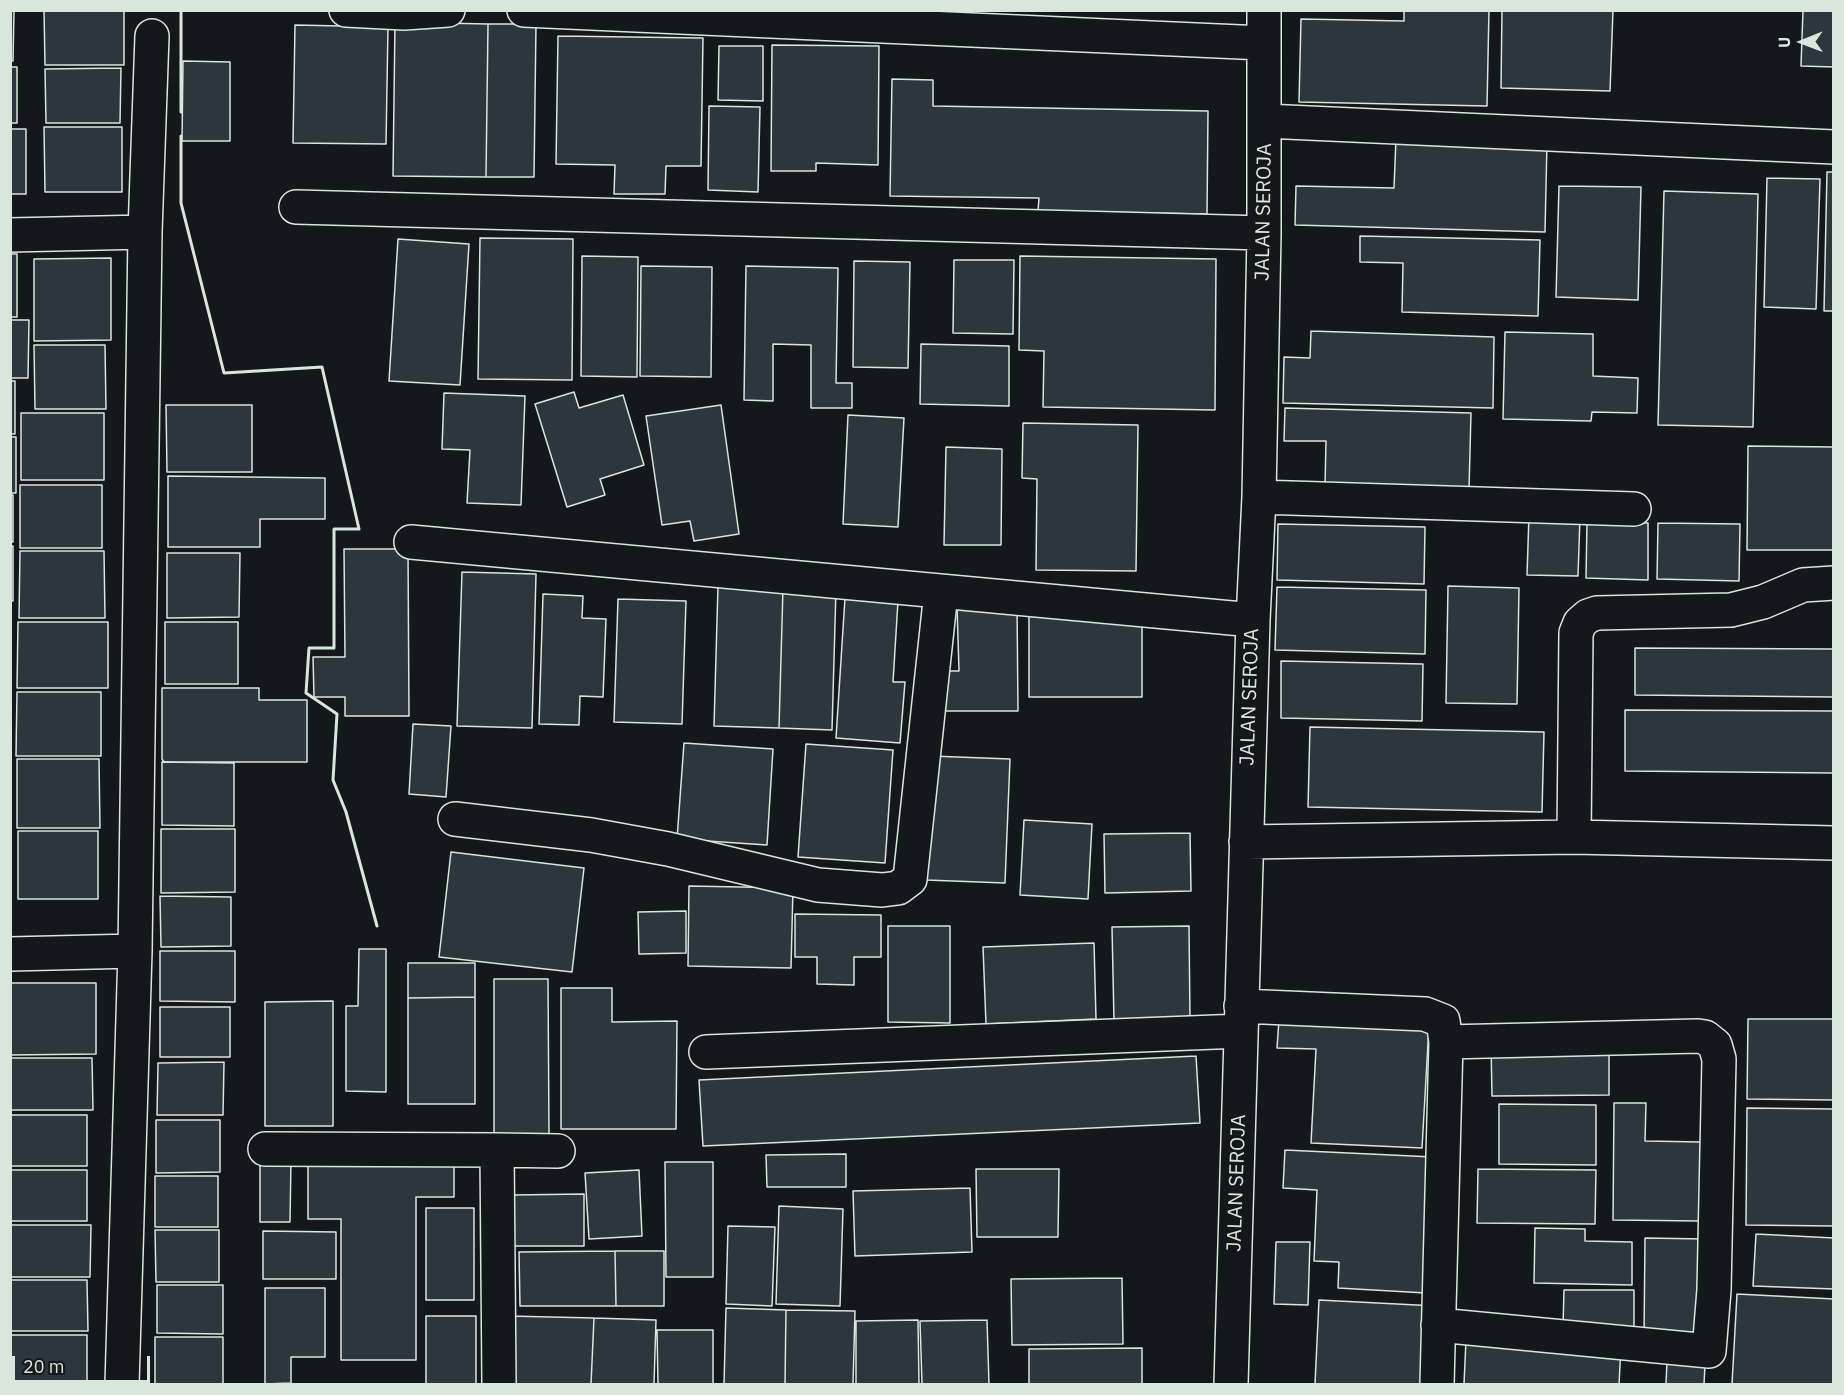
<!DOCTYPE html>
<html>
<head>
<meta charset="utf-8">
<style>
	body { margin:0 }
	#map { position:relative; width:1844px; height:1395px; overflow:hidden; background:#14181c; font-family:"IBM Plex Sans",sans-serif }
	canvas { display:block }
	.frame { position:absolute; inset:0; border:12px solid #d8e6dc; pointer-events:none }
	.north { position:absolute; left:1772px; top:12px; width:60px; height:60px; -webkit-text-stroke:4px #14181c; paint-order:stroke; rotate:269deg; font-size:16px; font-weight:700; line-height:24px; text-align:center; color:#d8e6dc }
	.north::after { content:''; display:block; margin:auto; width:21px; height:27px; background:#d8e6dc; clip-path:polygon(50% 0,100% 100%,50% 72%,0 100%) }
	.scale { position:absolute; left:12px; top:1356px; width:138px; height:27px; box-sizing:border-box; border:3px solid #d8e6dc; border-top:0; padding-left:8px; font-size:18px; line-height:21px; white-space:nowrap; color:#d8e6dc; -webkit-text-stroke:4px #14181c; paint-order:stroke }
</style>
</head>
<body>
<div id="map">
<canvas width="1844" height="1395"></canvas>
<div class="frame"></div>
<div class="north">U</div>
<div class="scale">20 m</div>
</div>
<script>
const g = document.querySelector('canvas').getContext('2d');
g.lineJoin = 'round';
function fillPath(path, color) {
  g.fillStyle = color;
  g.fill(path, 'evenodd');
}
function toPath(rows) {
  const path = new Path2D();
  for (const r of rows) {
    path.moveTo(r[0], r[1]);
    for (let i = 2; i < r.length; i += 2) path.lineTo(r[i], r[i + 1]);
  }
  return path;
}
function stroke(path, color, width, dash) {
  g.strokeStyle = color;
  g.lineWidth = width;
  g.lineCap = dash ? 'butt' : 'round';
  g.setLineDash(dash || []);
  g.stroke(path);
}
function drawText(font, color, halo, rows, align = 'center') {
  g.font = font + ' "IBM Plex Sans",sans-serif';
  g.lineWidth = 4.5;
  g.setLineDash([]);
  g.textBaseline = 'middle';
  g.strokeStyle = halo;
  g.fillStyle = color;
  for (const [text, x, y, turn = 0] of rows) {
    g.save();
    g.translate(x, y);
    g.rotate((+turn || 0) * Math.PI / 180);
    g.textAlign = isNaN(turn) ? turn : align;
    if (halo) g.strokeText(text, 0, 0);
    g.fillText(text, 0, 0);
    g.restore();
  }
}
const building = toPath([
	[10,10,14,10,13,61,10,61,10,10],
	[44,10,124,10,124,65,45,65,44,10],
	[1404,10,1489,10,1487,106,1299,102,1301,19,1404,21,1404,10],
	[1502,10,1613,10,1610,91,1501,88,1502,10],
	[1803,10,1834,10,1834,67,1801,66,1803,10],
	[395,22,488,24,486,177,393,176,395,22],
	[488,24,536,24,534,177,486,177,488,24],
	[295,25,388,27,386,144,293,143,295,25],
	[558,36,703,38,701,166,666,166,665,194,614,194,615,165,556,164,558,36],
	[772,45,879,46,878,165,816,163,816,171,771,171,772,45],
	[719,46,763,46,763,101,718,100,719,46],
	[183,61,230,62,230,141,182,141,183,61],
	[10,67,17,67,17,123,10,123,10,67],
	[121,68,120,123,46,123,45,69,121,68],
	[892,79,933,80,933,106,1208,111,1207,214,1038,211,1039,198,890,196,892,79],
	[709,106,760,107,758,192,708,190,709,106],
	[44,127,122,127,122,192,45,192,44,127],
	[10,129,26,129,26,194,10,194,10,129],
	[1396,138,1547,142,1545,232,1295,225,1296,186,1394,188,1396,138],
	[1827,172,1834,172,1834,311,1824,311,1827,172],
	[1767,178,1820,179,1816,309,1764,307,1767,178],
	[1559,186,1641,187,1638,300,1556,297,1559,186],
	[1664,191,1758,194,1753,427,1658,425,1664,191],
	[1360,236,1540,240,1538,316,1402,312,1403,263,1360,262,1360,236],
	[480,238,573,239,572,380,478,379,480,238],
	[398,239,469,244,460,385,389,381,398,239],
	[10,254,17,254,17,317,10,317,10,254],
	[582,256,638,257,637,377,581,376,582,256],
	[1020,256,1216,259,1215,410,1043,407,1044,351,1019,350,1020,256],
	[111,258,111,340,34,341,34,259,111,258],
	[954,260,1014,260,1013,334,953,333,954,260],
	[854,261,910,262,908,368,853,367,854,261],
	[641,266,712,267,711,377,640,376,641,266],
	[746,266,838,268,836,383,852,383,852,408,811,408,811,345,773,344,773,401,744,400,746,266],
	[10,320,29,320,28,378,10,378,10,320],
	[1311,331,1494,337,1493,408,1283,403,1284,357,1310,358,1311,331],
	[1505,332,1593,334,1593,376,1638,378,1637,413,1592,412,1591,421,1503,419,1505,332],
	[921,344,1009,346,1009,406,920,404,921,344],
	[34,345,105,345,106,409,35,409,34,345],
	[10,381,15,381,15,434,10,434,10,381],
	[574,392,579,408,623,395,644,465,600,479,605,495,567,507,535,404,574,392],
	[444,393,525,396,521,505,467,503,470,450,442,449,444,393],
	[166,405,252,405,252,472,167,472,166,405],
	[721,405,739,534,694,541,690,521,662,525,646,416,721,405],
	[1285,408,1471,413,1469,489,1325,486,1326,441,1284,441,1285,408],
	[21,413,104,413,104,480,21,480,21,413],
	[848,415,904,418,898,527,843,524,848,415],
	[1023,423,1138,425,1136,571,1036,570,1037,479,1022,478,1023,423],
	[10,437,16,437,16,493,10,493,10,437],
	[1748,446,1834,447,1834,550,1747,550,1748,446],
	[946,447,1002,449,1001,545,944,545,946,447],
	[168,476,325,478,325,519,260,519,260,547,168,547,168,476],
	[20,485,102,485,102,548,20,548,20,485],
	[10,495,13,495,13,542,10,542,10,495],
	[1529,515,1580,517,1578,576,1527,575,1529,515],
	[1587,522,1648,523,1648,580,1586,578,1587,522],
	[1658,523,1740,524,1739,581,1657,579,1658,523],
	[1278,524,1425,527,1424,584,1277,580,1278,524],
	[10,546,13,546,13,601,10,601,10,546],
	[344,549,408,549,409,716,345,716,345,697,314,697,313,657,345,657,344,549],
	[20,551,104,551,105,618,19,618,20,551],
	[167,553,240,553,239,617,167,618,167,553],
	[462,572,536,574,532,728,457,726,462,572],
	[718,586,783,588,779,728,714,726,718,586],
	[1448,586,1519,588,1517,704,1446,703,1448,586],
	[1277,587,1426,590,1425,654,1275,650,1277,587],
	[783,588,836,589,832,730,779,728,783,588],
	[543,594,583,596,582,618,606,619,603,697,580,696,579,725,539,724,543,594],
	[845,598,898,601,893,682,905,682,900,743,836,738,845,598],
	[618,599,686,601,682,724,614,722,618,599],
	[957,606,1017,606,1018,711,940,711,940,671,959,671,957,606],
	[1833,607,1834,697,1635,695,1635,648,1833,649,1833,607],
	[1029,613,1142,614,1142,697,1029,697,1029,613],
	[18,622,108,622,108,688,17,688,18,622],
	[165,622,238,622,238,684,165,684,165,622],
	[1281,661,1423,664,1422,721,1281,718,1281,661],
	[162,688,259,688,259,700,307,700,307,762,164,762,162,759,162,688],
	[17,692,101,692,101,756,16,756,17,692],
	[1625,710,1834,711,1834,773,1625,771,1625,710],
	[413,724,451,726,446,797,409,794,413,724],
	[1310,727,1544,732,1542,812,1308,807,1310,727],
	[684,743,773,749,767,845,677,839,684,743],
	[806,744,893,750,885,863,798,857,806,744],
	[931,756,1010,759,1005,883,926,880,931,756],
	[17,759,99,759,100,828,17,828,17,759],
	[162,762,234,763,234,826,162,825,162,762],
	[1024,820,1092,824,1088,899,1020,895,1024,820],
	[161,829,235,829,235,892,161,893,161,829],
	[18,831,98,831,98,899,18,899,18,831],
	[1190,833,1191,891,1105,893,1104,834,1190,833],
	[451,852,584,868,572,972,439,957,451,852],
	[689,886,793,888,791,968,688,966,689,886],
	[160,896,231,897,231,946,161,947,160,896],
	[686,911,686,953,639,954,638,912,686,911],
	[795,914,881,915,881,957,854,957,854,985,817,984,817,957,795,957,795,914],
	[888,926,950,926,950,1023,888,1022,888,926],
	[1189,926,1190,1020,1114,1021,1112,927,1189,926],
	[1094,943,1096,1019,986,1024,983,947,1094,943],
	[359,949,386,949,386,1092,346,1091,346,1006,358,1006,359,949],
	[160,951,235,951,235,1002,160,1001,160,951],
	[408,963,475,963,475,997,408,998,408,963],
	[494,979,548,979,549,1135,494,1136,494,979],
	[10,983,96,983,96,1054,10,1055,10,983],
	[561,988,612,988,612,1022,677,1021,676,1129,561,1129,561,988],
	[475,997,475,1104,408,1104,408,998,475,997],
	[333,1001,333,1126,265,1126,265,1002,333,1001],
	[160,1007,230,1007,230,1057,160,1057,160,1007],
	[1279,1019,1429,1026,1422,1148,1311,1143,1316,1049,1277,1048,1279,1019],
	[1748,1019,1834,1019,1834,1100,1747,1099,1748,1019],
	[1609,1043,1609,1095,1492,1096,1491,1044,1609,1043],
	[1196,1056,1200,1123,703,1146,699,1080,1196,1056],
	[10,1058,92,1058,93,1110,10,1110,10,1058],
	[224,1062,223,1115,157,1115,158,1063,224,1062],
	[1614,1103,1646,1103,1645,1141,1701,1142,1701,1221,1613,1220,1614,1103],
	[1499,1104,1596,1105,1596,1165,1499,1164,1499,1104],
	[1747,1108,1834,1109,1834,1226,1746,1225,1747,1108],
	[10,1115,87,1115,87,1166,10,1166,10,1115],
	[156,1120,220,1120,220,1172,156,1173,156,1120],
	[1285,1150,1433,1157,1426,1293,1338,1288,1339,1262,1314,1261,1317,1190,1283,1188,1285,1150],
	[846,1154,846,1187,767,1187,766,1155,846,1154],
	[454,1158,454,1197,416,1197,416,1360,341,1360,341,1219,308,1219,308,1159,454,1158],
	[291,1159,290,1222,260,1222,260,1160,291,1159],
	[665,1162,713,1162,713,1277,666,1277,665,1162],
	[976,1169,1059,1169,1058,1237,977,1237,976,1169],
	[1478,1169,1596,1170,1595,1224,1477,1223,1478,1169],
	[10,1170,87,1170,87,1221,10,1221,10,1170],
	[639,1170,642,1236,589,1239,585,1173,639,1170],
	[155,1176,218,1176,218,1227,155,1227,155,1176],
	[970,1188,972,1252,855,1256,853,1191,970,1188],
	[584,1194,584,1246,512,1246,512,1195,584,1194],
	[779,1206,843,1209,840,1306,776,1304,779,1206],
	[426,1208,474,1208,474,1300,426,1300,426,1208],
	[10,1225,91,1225,90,1277,10,1277,10,1225],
	[728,1226,775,1227,772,1306,726,1304,728,1226],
	[1535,1228,1585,1229,1585,1241,1632,1242,1632,1285,1534,1283,1535,1228],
	[155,1230,219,1230,219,1282,156,1282,155,1230],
	[263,1231,336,1232,336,1279,263,1279,263,1231],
	[1756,1234,1834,1238,1834,1289,1753,1286,1756,1234],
	[1645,1238,1705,1239,1705,1337,1644,1337,1645,1238],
	[1276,1242,1310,1242,1308,1305,1274,1304,1276,1242],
	[615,1251,664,1251,664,1306,616,1306,615,1251],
	[615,1251,616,1306,520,1306,519,1252,615,1251],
	[1122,1278,1123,1344,1012,1345,1011,1279,1122,1278],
	[10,1280,87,1280,88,1331,10,1331,10,1280],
	[157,1285,223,1285,223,1334,157,1333,157,1285],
	[265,1288,325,1288,325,1357,291,1357,291,1383,265,1384,265,1288],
	[1564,1290,1634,1290,1634,1328,1563,1327,1564,1290],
	[1737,1294,1834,1299,1834,1384,1732,1384,1737,1294],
	[1319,1300,1436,1306,1432,1384,1315,1384,1319,1300],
	[726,1308,786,1310,785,1384,724,1384,726,1308],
	[786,1310,855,1311,853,1384,785,1384,786,1310],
	[426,1316,476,1316,476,1384,426,1384,426,1316],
	[508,1316,594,1318,591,1384,506,1384,508,1316],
	[594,1318,656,1320,654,1384,591,1384,594,1318],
	[918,1320,919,1384,856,1384,856,1321,918,1320],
	[987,1320,989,1384,922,1384,920,1321,987,1320],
	[657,1330,713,1330,713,1384,658,1384,657,1330],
	[10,1335,87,1335,87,1384,10,1384,10,1335],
	[155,1337,223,1337,223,1384,155,1384,155,1337],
	[1466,1340,1621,1347,1619,1384,1464,1384,1466,1340],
	[1142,1348,1142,1384,1029,1384,1029,1349,1142,1348],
	[1667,1362,1705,1365,1704,1384,1666,1384,1667,1362]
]);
fillPath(building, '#2c363c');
stroke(building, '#d8e6dc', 1.5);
const minor = toPath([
	[346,10,404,13,448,10],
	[524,10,1263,43],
	[1265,121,1834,147],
	[296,207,1264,233],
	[10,235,145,232],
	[1259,497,1634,509],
	[411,542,1253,620],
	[455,819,591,835,668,849,818,885,882,890,898,888,910,879,941,592],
	[1574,837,1576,633,1580,623,1588,616,1597,613,1731,610,1763,602,1803,585,1834,583],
	[1246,842,1574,837,1834,843],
	[10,954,135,951],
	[1241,1006,1425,1014,1443,1021,1446,1042,1437,1384],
	[706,1052,1241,1031],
	[265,1149,497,1150],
	[1438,1325,1709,1351,1714,1290,1719,1059,1715,1045,1705,1037,1698,1036,1446,1042],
	[122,1384,135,951,145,232,152,36],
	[499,1384,497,1150,558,1151],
	[1231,1384,1253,620,1259,497,1264,233,1264,10]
]);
stroke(minor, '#d8e6dc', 36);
stroke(minor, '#14181c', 33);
stroke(toPath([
	[181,10,181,112],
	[181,136,181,203,224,373,322,367,359,529,334,529,334,648,309,648,306,693,337,714,333,780,346,812,377,926]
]), '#d8e6dc', 3);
drawText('20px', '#d8e6dc', '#14181c', [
	["JALAN SEROJA",1264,212,-89],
	["JALAN SEROJA",1250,697,-88],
	["JALAN SEROJA",1237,1183,-88]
]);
</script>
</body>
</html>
